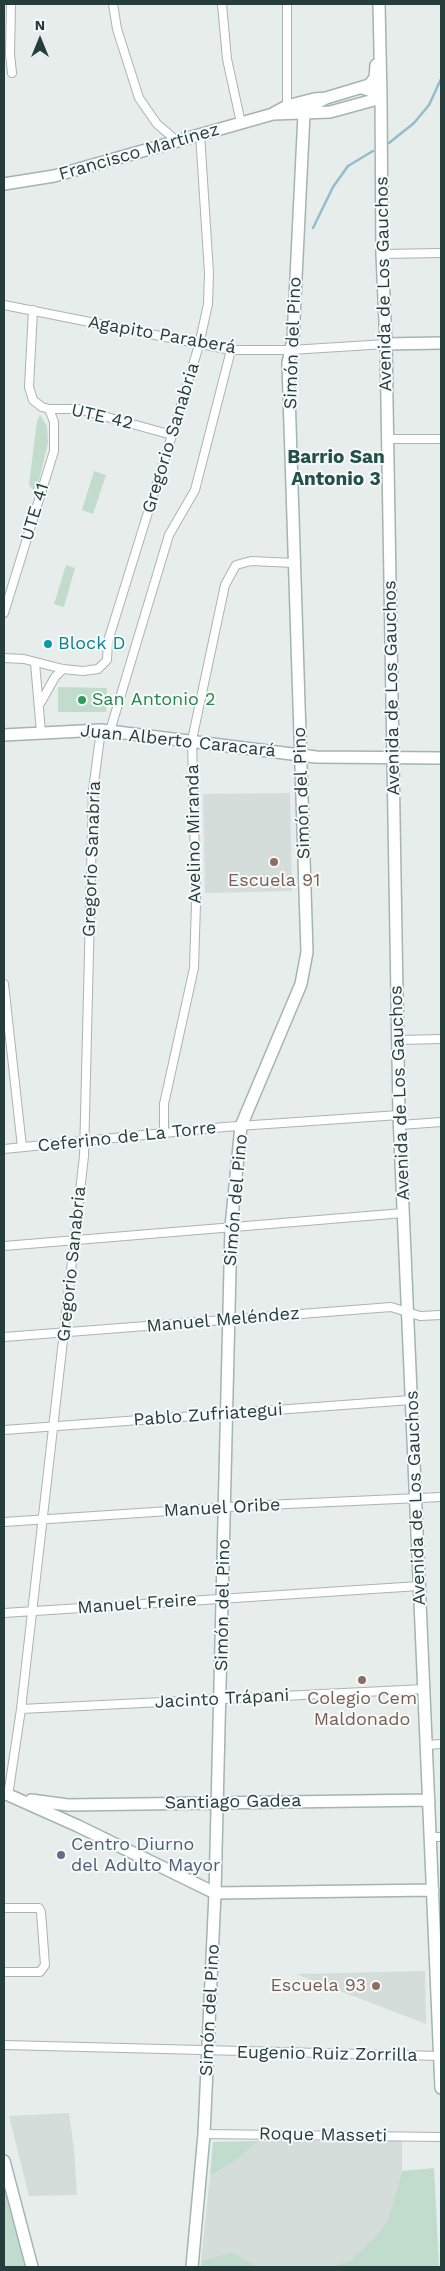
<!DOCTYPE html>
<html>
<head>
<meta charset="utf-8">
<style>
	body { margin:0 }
	#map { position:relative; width:445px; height:2271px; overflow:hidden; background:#e6edeb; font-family:"Work Sans",sans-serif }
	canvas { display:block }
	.frame { position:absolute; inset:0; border:5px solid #263e3b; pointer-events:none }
	.north { position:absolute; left:15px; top:15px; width:50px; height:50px; -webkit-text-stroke:4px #f6faf9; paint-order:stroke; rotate:0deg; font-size:14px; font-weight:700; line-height:20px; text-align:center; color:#263e3b }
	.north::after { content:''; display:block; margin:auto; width:18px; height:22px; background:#263e3b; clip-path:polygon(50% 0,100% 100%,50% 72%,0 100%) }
</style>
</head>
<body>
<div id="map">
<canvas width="445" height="2271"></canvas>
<div class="frame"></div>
<div class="north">N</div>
</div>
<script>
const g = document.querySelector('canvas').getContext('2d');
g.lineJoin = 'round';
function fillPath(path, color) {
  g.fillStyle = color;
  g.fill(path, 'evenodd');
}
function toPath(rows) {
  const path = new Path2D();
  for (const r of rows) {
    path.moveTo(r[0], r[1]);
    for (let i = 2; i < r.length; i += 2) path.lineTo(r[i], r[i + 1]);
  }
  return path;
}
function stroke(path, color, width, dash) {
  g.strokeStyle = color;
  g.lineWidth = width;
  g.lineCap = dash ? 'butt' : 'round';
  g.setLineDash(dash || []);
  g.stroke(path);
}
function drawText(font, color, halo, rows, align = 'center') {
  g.font = font + ' "Work Sans",sans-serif';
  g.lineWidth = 4;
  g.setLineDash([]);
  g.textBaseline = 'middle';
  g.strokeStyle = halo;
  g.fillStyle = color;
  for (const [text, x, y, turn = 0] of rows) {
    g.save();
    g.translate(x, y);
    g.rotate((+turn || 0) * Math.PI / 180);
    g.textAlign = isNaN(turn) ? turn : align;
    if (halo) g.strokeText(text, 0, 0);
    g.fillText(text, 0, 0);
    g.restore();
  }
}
fillPath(toPath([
	[290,793,292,891,205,893,203,794],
	[425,1971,426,2024,296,1974],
	[69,2113,74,2149,77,2195,29,2196,9,2116],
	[259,2141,402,2141,402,2171,388,2220,374,2238,351,2260,331,2267,260,2267,229,2252,201,2261,210,2176,239,2158]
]), '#d4ddda');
fillPath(toPath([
	[40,415,47,426,48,443,36,493,29,485,37,421],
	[94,471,106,475,93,514,82,510],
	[66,565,75,568,64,607,54,604],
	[58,687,107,688,106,712,58,712],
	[259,2141,239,2158,210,2176,213,2142],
	[434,2168,439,2267,331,2267,351,2260,374,2238,388,2220,402,2171],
	[4,2184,6,2193,25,2267,4,2267],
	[230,2252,260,2267,201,2267,201,2261]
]), '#c1dccc');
stroke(toPath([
	[389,143,414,123,429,105,441,79],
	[313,228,333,187,348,166,373,151]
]), '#93bccd', 2.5);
const street = toPath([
	[11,4,10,54,12,73],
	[113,4,117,29,139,98,157,124,177,141],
	[222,4,227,59,241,123],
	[287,106,287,4],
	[382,254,441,253],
	[4,305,231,350,291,350,386,344],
	[33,310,29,387,33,400,42,407,49,409,78,409,172,435],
	[388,439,441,439],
	[4,613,54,451,54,422,49,409],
	[4,658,24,659,63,669,83,671,98,669,107,660,108,641,172,435,199,345,208,304,209,273,200,134],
	[35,663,41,732],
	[41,702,55,677,63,669],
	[110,731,169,535,195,490,231,350],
	[4,984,22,1147],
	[398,1040,441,1039],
	[400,1125,441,1122],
	[164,1134,164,1104,194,968,196,903,192,740,225,585,236,565,251,561,294,563],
	[4,1149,224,1127,399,1115],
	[4,1246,403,1213],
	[4,1337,391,1307,420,1316,441,1315],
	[4,1430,411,1400],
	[4,1522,244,1506,441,1497],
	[4,1613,419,1586],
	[21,1709,424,1689],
	[426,1745,441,1744],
	[6,1794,9,1789,21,1709,84,1156,93,790,101,730],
	[431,1837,441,1837],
	[4,1908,39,1908,41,1912,45,1965,40,1972,4,1972],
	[4,2045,440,2056],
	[204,2134,441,2137]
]);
const secondary = toPath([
	[362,88,372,91,381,98,382,254,386,344,399,1115,441,2088],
	[274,113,287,106,314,99,326,98,369,85,375,78,376,65],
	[4,184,54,176,273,114,330,112,381,98,379,4],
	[386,344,441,343],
	[4,735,101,730,316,757,441,758],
	[4,1793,78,1826,215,1893,433,1890],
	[31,1800,68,1805,429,1800],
	[4,2161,32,2267],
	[192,2267,204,2134,215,1893,231,1227,241,1126,301,984,307,952,288,363,293,339,304,114,310,106,326,98]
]);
stroke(street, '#a9b5b3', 10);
stroke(secondary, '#a2b5b1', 14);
stroke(street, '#fff', 8);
stroke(secondary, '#fff', 11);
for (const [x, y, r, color] of [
	[48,644,5,"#0f9aa8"],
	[82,700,5,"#2e9e5b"],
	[274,862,5,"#8d6e63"],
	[362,1680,5,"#8d6e63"],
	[61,1855,5,"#5c6f8a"],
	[376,1986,5,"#8d6e63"]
]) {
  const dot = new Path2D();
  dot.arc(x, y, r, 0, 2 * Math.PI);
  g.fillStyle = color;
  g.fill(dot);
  stroke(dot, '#f6faf9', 2);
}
drawText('18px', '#263e3b', '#f6faf9', [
	["Francisco Martínez",139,152,-16],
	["Avenida de Los Gauchos",384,284,-91],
	["Agapito Paraberá",162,335,10],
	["Simón del Pino",293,343,-88],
	["UTE 42",102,417,13],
	["Gregorio Sanabria",171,438,-73],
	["UTE 41",35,512,-73],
	["Avenida de Los Gauchos",392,688,-91],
	["Juan Alberto Caracará",178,741,6],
	["Simón del Pino",302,793,-92],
	["Avelino Miranda",194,834,-91],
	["Gregorio Sanabria",92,859,-88],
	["Avenida de Los Gauchos",400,1093,-92],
	["Ceferino de La Torre",127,1137,-6],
	["Simón del Pino",236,1200,-85],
	["Gregorio Sanabria",72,1264,-84],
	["Manuel Meléndez",223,1320,-5],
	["Pablo Zufriategui",208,1415,-4],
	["Avenida de Los Gauchos",416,1498,-92],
	["Manuel Oribe",222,1508,-3],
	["Manuel Freire",137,1604,-4],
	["Simón del Pino",223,1605,-89],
	["Jacinto Trápani",222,1699,-3],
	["Santiago Gadea",233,1802,-1],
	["Simón del Pino",210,2010,-87],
	["Eugenio Ruiz Zorrilla",327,2054,1],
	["Roque Masseti",323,2135,1]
]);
drawText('18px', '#0d838f', '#f6faf9', [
	["Block D",58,644]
], 'left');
drawText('18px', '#27864d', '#f6faf9', [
	["San Antonio 2",92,700]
], 'left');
drawText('18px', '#785e54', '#f6faf9', [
	["Escuela 91",274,881],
	["Colegio Cem",362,1699],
	["Maldonado",362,1720],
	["Escuela 93",366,1986,"right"]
]);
drawText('18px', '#4e5e75', '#f6faf9', [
	["Centro Diurno",71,1845],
	["del Adulto Mayor",71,1866]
], 'left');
drawText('bold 19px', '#244f4a', '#f6faf9', [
	["Barrio San",336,457],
	["Antonio 3",336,479]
]);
</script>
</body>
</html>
